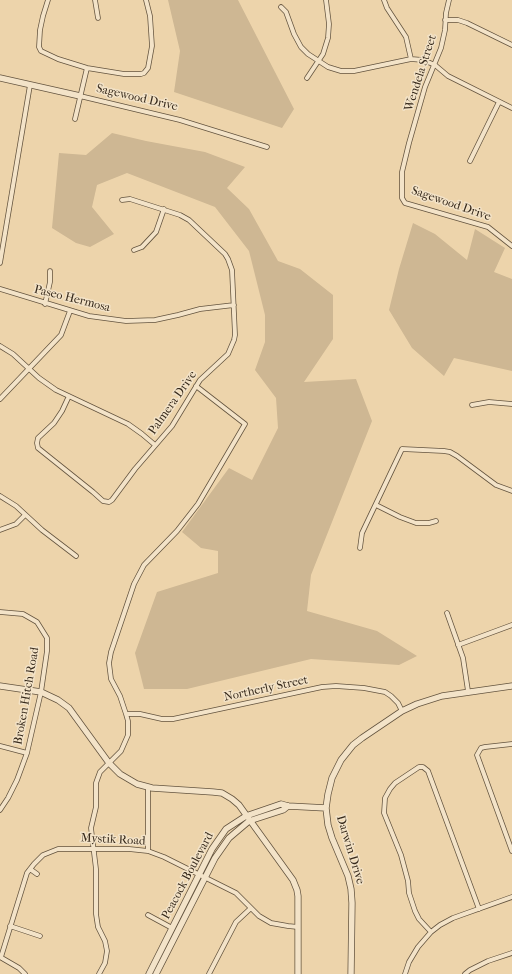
<!DOCTYPE html>
<html>
<head>
<meta charset="utf-8">
<style>
	body { margin:0 }
	canvas { display:block; background:#edd4ab }
</style>
</head>
<body>
<canvas width="512" height="974"></canvas>
<script>
const g = document.querySelector('canvas').getContext('2d');
g.lineJoin = 'round';
function fillPath(path, color) {
  g.fillStyle = color;
  g.fill(path, 'evenodd');
}
function toPath(rows) {
  const path = new Path2D();
  for (const r of rows) {
    path.moveTo(r[0], r[1]);
    for (let i = 2; i < r.length; i += 2) path.lineTo(r[i], r[i + 1]);
  }
  return path;
}
function stroke(path, color, width, dash) {
  g.strokeStyle = color;
  g.lineWidth = width;
  g.lineCap = dash ? 'butt' : 'round';
  g.setLineDash(dash || []);
  g.stroke(path);
}
function drawText(font, color, halo, rows, align = 'center') {
  g.font = font + ' "IM FELL French Canon",serif';
  g.lineWidth = 3;
  g.setLineDash([]);
  g.textBaseline = 'middle';
  g.strokeStyle = halo;
  g.fillStyle = color;
  for (const [text, x, y, turn = 0] of rows) {
    g.save();
    g.translate(x, y);
    g.rotate((+turn || 0) * Math.PI / 180);
    g.textAlign = isNaN(turn) ? turn : align;
    if (halo) g.strokeText(text, 0, 0);
    g.fillText(text, 0, 0);
    g.restore();
  }
}
fillPath(toPath([
	[168,0,238,0,294,109,282,128,174,92,180,51],
	[112,133,146,141,205,152,245,167,227,188,249,209,278,261,300,269,333,295,333,339,304,382,356,379,372,421,311,575,307,611,377,631,417,656,399,665,311,659,187,689,144,689,135,653,157,592,218,573,218,551,201,548,182,532,229,468,252,480,278,428,276,398,255,370,265,342,265,315,249,251,215,207,127,173,97,185,92,207,114,234,90,247,76,243,52,228,59,153,86,155],
	[413,223,435,234,467,260,475,229,505,248,494,272,512,279,512,371,454,358,444,376,412,348,389,310,399,269]
]), '#ceb793');
const minor = toPath([
	[48,0,43,16,40,30,39,47,41,51,58,59,87,68,124,74,141,74,144,73,148,68,152,46,150,16,146,0],
	[95,0,98,18],
	[384,0,387,8,406,37,411,59],
	[449,0,446,13,445,30,441,48,425,87,409,143,402,172,402,198,405,203,488,227,512,246],
	[281,7,286,12,294,34,301,47,308,54,328,67,341,71,354,71,411,59,423,60,435,65,448,76,512,108],
	[445,20,458,20,467,23,512,45],
	[307,78,323,54,328,38,329,24,326,0],
	[80,96,180,120,267,147],
	[75,119,87,68],
	[470,161,499,102],
	[134,250,142,247,156,232,164,209],
	[0,263,30,85],
	[0,289,89,316,126,321,155,320,178,315,200,309,234,305],
	[45,304,50,282,50,271],
	[0,346,13,354,39,378,56,390,128,424,142,434,155,445],
	[69,396,62,411,54,423,38,438,37,443,38,448,93,492,103,501,109,502,112,500,135,469,172,426,200,380,228,354,234,340,235,335,232,270,228,259,225,254,189,220,180,215,130,199,122,200],
	[0,399,61,335,70,311],
	[472,405,489,402,512,404],
	[0,496,16,506,42,530,76,556],
	[376,505,400,517,416,523,429,523,436,521],
	[0,530,16,524,25,515],
	[360,548,362,533,402,449,444,451,450,452,457,456,496,485,512,491],
	[0,612,23,614,37,622,47,638,47,651,41,692,27,753,17,780,8,798,0,810],
	[447,613,463,658,468,691],
	[458,645,512,625],
	[126,714,140,714,162,719,173,719,322,687,336,686,364,688,385,692,391,696,398,703,402,711],
	[512,744,485,747,481,748,477,755,512,851],
	[0,746,27,753],
	[148,787,148,851],
	[30,869,37,874],
	[148,915,172,928],
	[10,926,40,936],
	[431,932,419,919,415,911,409,893,408,881,401,855,384,813,385,798,390,789,395,783,419,767,423,767,428,771,479,909],
	[0,957,19,968,25,974],
	[1,957,27,873,34,864,43,855,58,849,129,849,148,851,164,857,236,893,259,916,271,923,288,926,298,927],
	[99,974,105,963,107,951,105,941,98,927,96,914,96,869,91,828,96,807,96,783,100,772,121,751,128,735,128,721,126,714,120,696,111,679,109,663,111,652,134,584,144,565,177,531,198,504,245,424,196,386],
	[209,974,236,922,251,908],
	[405,974,409,962,418,947,431,932,440,925,453,918,512,897],
	[465,974,470,970,488,961,512,953]
]);
const tertiary = toPath([
	[0,78,80,96],
	[0,686,41,692,58,700,69,708,109,763,120,774,137,784,152,788,213,792,222,793,232,799,239,805,293,880,297,890,298,896,298,974],
	[149,974,212,849,226,829,246,816,281,804,288,806,326,808],
	[156,974,215,858,229,838,249,821,283,810,288,806],
	[351,974,352,903,351,889,348,876,332,838,328,825,326,808,328,794,332,778,341,760,353,745,362,738,402,711,417,704,442,696,512,686]
]);
stroke(minor, '#64543f', 5.5);
stroke(tertiary, '#64543f', 7);
stroke(minor, '#f3e3c8', 4);
stroke(tertiary, '#f3e3c8', 5.5);
drawText('12px', '#36291b', '#f3e3c8', [
	["Wendela Street",421,73,-72],
	["Sagewood Drive",137,98,13],
	["Sagewood Drive",451,204,19],
	["Paseo Hermosa",72,299,14],
	["Palmera Drive",173,403,-55],
	["Northerly Street",266,689,-12],
	["Broken Hitch Road",27,696,-80],
	["Mystik Road",113,840,3],
	["Darwin Drive",350,850,73],
	["Peacock Boulevard",188,876,-62]
]);
</script>
</body>
</html>
